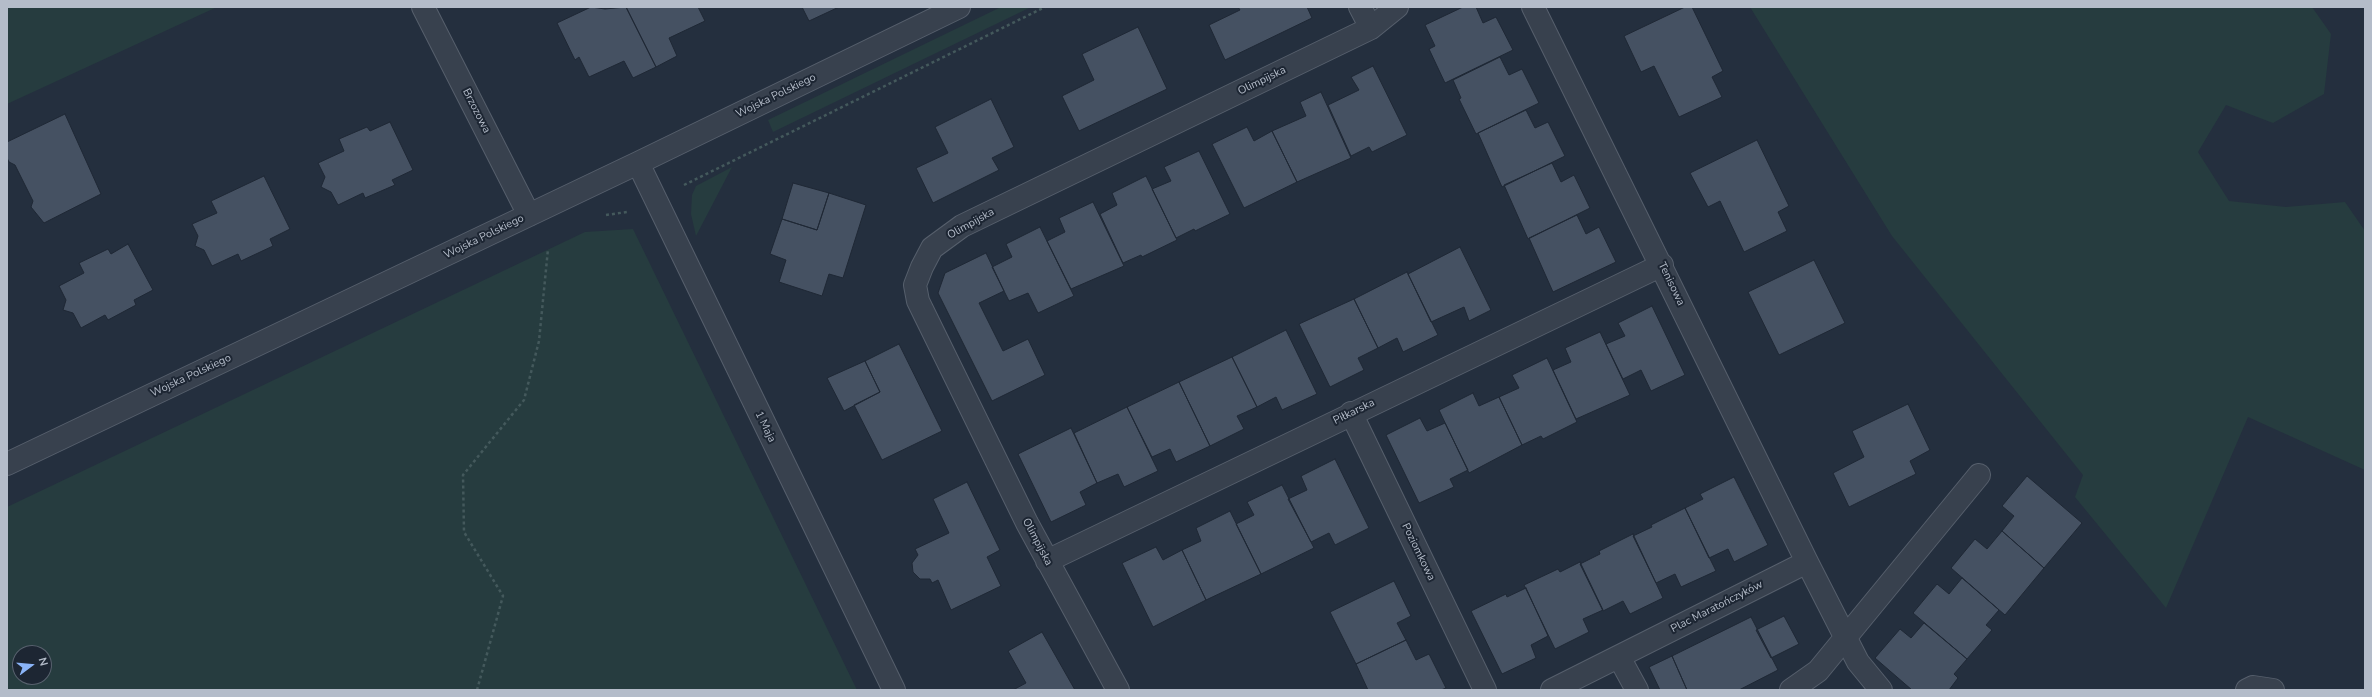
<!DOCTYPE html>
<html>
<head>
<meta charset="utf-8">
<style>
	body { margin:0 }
	#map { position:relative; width:2372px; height:697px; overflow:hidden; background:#242f3e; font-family:"Nunito Sans",sans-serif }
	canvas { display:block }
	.frame { position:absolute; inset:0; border:8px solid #b4bcc9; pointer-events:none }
	.north { position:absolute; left:12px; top:645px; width:40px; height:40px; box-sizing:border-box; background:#1d2633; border:1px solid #59626f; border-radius:50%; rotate:74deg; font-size:11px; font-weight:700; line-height:16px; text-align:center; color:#b4bcc9 }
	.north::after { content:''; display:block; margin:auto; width:14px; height:18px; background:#8ab4f8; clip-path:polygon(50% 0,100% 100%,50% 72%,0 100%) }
</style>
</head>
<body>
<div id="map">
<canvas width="2372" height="697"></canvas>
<div class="frame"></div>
<div class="north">N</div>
</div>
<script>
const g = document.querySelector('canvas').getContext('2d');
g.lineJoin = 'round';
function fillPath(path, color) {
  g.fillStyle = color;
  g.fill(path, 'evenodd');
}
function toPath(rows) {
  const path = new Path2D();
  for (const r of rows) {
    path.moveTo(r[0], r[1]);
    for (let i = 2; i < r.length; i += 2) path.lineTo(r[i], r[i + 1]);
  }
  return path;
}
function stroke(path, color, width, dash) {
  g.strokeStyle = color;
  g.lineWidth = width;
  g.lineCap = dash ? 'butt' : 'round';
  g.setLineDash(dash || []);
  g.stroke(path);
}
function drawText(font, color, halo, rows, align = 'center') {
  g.font = font + ' "Nunito Sans",sans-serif';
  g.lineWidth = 4;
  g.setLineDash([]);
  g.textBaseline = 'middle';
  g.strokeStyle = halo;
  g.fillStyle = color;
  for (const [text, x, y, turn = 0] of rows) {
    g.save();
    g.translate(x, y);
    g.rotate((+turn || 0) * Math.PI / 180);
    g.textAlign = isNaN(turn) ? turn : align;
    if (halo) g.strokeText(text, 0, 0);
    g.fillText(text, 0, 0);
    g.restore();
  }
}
fillPath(toPath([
	[7,7,217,7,7,104],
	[1001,7,1031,7,773,132,768,120],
	[1750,7,2312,7,2331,34,2324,94,2273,123,2226,105,2198,152,2229,201,2286,207,2345,202,2365,231,2365,470,2248,417,2166,608,2075,497,2083,475,1892,236],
	[732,167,696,236,691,214,692,195,696,186],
	[633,229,857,690,7,690,7,507,585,232],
	[20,653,44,653,44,677,20,677]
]), '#263c3f');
const building = toPath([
	[591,7,605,9,626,7,656,67,633,78,624,61,589,77,579,57,575,60,557,23,591,7],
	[626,7,698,7,705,21,669,38,677,56,656,67,626,7],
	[802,7,839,7,809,21,802,7],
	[1238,7,1307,7,1312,18,1225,60,1209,25,1240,10,1238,7],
	[1463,7,1476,7,1483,23,1496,17,1513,50,1445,83,1429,49,1435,46,1425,25,1463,7],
	[1685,7,1692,7,1723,71,1712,77,1722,97,1679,117,1654,66,1641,72,1624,36,1685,7],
	[1138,27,1167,89,1079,131,1062,96,1094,80,1082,54,1138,27],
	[1500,57,1509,75,1522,69,1539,103,1476,134,1459,99,1461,98,1453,80,1500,57],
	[1373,66,1407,135,1372,152,1369,147,1351,156,1328,105,1359,90,1351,77,1373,66],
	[1321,92,1351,158,1297,182,1272,131,1306,116,1300,102,1321,92],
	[991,99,1014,147,992,158,999,170,933,203,916,168,948,153,935,127,991,99],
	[1526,110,1535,128,1548,122,1565,156,1502,187,1478,133,1526,110],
	[65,114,101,194,44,223,31,207,33,201,15,165,9,162,7,158,7,142,65,114],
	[390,122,413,170,392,180,395,185,365,198,363,193,338,205,331,192,321,187,325,177,318,163,344,151,339,139,367,127,370,131,390,122],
	[1247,127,1254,141,1272,131,1297,182,1244,208,1212,144,1247,127],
	[1757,140,1789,206,1778,212,1787,231,1744,252,1720,201,1708,207,1690,173,1757,140],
	[1199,151,1230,214,1195,231,1194,229,1176,238,1152,189,1171,181,1164,167,1199,151],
	[1552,163,1561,182,1574,175,1590,208,1528,239,1504,185,1552,163],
	[264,176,290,229,270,239,273,246,241,261,238,254,212,266,204,250,195,246,198,236,192,224,217,213,211,201,264,176],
	[1146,176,1177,240,1142,257,1141,255,1123,263,1100,214,1117,205,1112,193,1146,176],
	[793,183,829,193,817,230,782,219,793,183],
	[829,193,866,205,843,278,829,274,822,296,779,282,786,260,770,254,782,219,817,230,829,193],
	[1093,202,1124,266,1071,289,1047,241,1065,232,1059,218,1093,202],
	[1577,215,1586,234,1599,227,1616,262,1553,292,1529,238,1577,215],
	[1040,227,1074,296,1038,313,1028,293,1009,301,992,267,1012,257,1006,244,1040,227],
	[128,244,153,290,134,300,136,305,108,320,105,315,81,328,73,313,63,310,66,300,59,286,84,273,79,263,108,249,111,254,128,244],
	[1460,247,1491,310,1469,321,1464,307,1431,322,1408,274,1460,247],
	[986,253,1004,291,979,303,1003,351,1028,339,1045,375,992,401,938,293,945,273,986,253],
	[1814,260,1845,323,1779,355,1748,292,1814,260],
	[1407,272,1438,335,1403,352,1397,338,1378,348,1354,299,1407,272],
	[1354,299,1378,348,1358,358,1364,370,1330,387,1299,324,1354,299],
	[1652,306,1685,375,1651,391,1641,370,1623,379,1606,344,1625,336,1618,323,1652,306],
	[1286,330,1317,394,1282,410,1276,397,1257,407,1232,357,1286,330],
	[1600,332,1630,395,1576,419,1553,370,1571,362,1565,348,1600,332],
	[899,344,942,431,882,460,854,405,880,392,865,361,899,344],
	[1232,357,1257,407,1237,416,1244,429,1210,446,1179,382,1232,357],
	[1547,358,1577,422,1543,439,1541,436,1522,445,1499,397,1519,388,1512,375,1547,358],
	[865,361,880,392,844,411,827,378,865,361],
	[1179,382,1210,446,1176,462,1170,449,1152,457,1127,407,1179,382],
	[1473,393,1479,406,1499,397,1522,445,1469,473,1439,410,1473,393],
	[1908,404,1930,450,1910,461,1916,474,1849,507,1833,473,1864,457,1852,431,1908,404],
	[1127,407,1158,471,1124,487,1118,474,1097,483,1074,433,1127,407],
	[1420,418,1427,431,1445,423,1468,470,1450,479,1454,487,1419,503,1386,435,1420,418],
	[1071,428,1097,483,1080,492,1086,505,1051,522,1018,454,1071,428],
	[1335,459,1369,528,1335,545,1329,533,1311,542,1288,499,1307,490,1301,476,1335,459],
	[2027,476,2082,523,2044,568,2002,531,2014,516,2002,506,2027,476],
	[1734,477,1768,545,1734,562,1728,549,1709,558,1685,508,1703,499,1700,494,1734,477],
	[967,482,1000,550,987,557,1001,586,951,610,938,580,932,583,930,579,920,579,913,572,912,563,918,555,915,549,949,533,933,499,967,482],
	[1282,485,1314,548,1261,574,1236,524,1254,515,1247,502,1282,485],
	[1685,508,1716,571,1681,587,1675,574,1656,583,1633,536,1652,527,1651,525,1685,508],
	[1230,511,1261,574,1206,600,1182,550,1201,541,1196,528,1230,511],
	[2002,531,2044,568,2005,615,1951,568,1975,539,1987,549,2002,531],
	[1633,534,1663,598,1630,614,1623,601,1603,611,1580,564,1600,554,1599,551,1633,534],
	[1156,547,1163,560,1182,550,1206,600,1153,627,1122,563,1156,547],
	[1580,562,1603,610,1583,619,1589,632,1555,649,1524,585,1558,569,1560,572,1580,562],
	[1962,578,1999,610,1986,625,1992,630,1967,659,1913,613,1937,584,1949,594,1962,578],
	[1394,581,1411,616,1397,623,1406,640,1356,664,1330,612,1394,581],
	[1526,588,1548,636,1531,645,1536,658,1502,674,1471,611,1506,594,1507,597,1526,588],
	[1784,616,1799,644,1771,658,1756,630,1784,616],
	[1751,617,1778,670,1739,690,1687,690,1672,656,1751,617],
	[1924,623,1967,659,1954,674,1958,678,1949,690,1912,690,1875,658,1900,629,1911,638,1924,623],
	[1042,632,1075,690,1013,690,1026,683,1008,651,1042,632],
	[1406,640,1416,660,1429,654,1446,688,1441,690,1368,690,1356,664,1406,640],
	[1672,656,1687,690,1660,690,1649,667,1672,656]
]);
fillPath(building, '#455162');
stroke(building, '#1f2835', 1);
const minor = toPath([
	[423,7,529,215],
	[1360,7,1371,28],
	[1533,7,1807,562,1858,662,1881,690],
	[638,163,894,690],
	[1351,413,1485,690],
	[7,464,638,163,959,7],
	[1047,561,1662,265],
	[1619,657,1637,690],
	[1118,690,1027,523,918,301,915,285,922,267,932,248,962,226,1371,28,1397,7],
	[1552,690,1807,562],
	[1791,690,1818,671,1979,475],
	[2247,690,2253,687,2273,690]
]);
stroke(minor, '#565f6c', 24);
stroke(toPath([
	[684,185,1045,7],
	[606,215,627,212],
	[477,690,503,596,464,532,463,475,524,400,539,341,548,249]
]), '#44595c', 2.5, [3, 3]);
stroke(minor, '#38414e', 22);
drawText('11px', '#b4bcc9', '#1d2633', [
	["Olimpijska",1262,81,-26],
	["Wojska Polskiego",776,96,-26],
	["Brzozowa",476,111,63],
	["Olimpijska",971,224,-29],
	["Wojska Polskiego",484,237,-26],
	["Tenisowa",1671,284,64],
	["Wojska Polskiego",191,376,-25],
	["Piłkarska",1354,412,-26],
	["1 Maja",765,427,64],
	["Olimpijska",1037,542,62],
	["Poziomkowa",1418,552,64],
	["Plac Maratończyków",1717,607,-27]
]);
</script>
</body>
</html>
